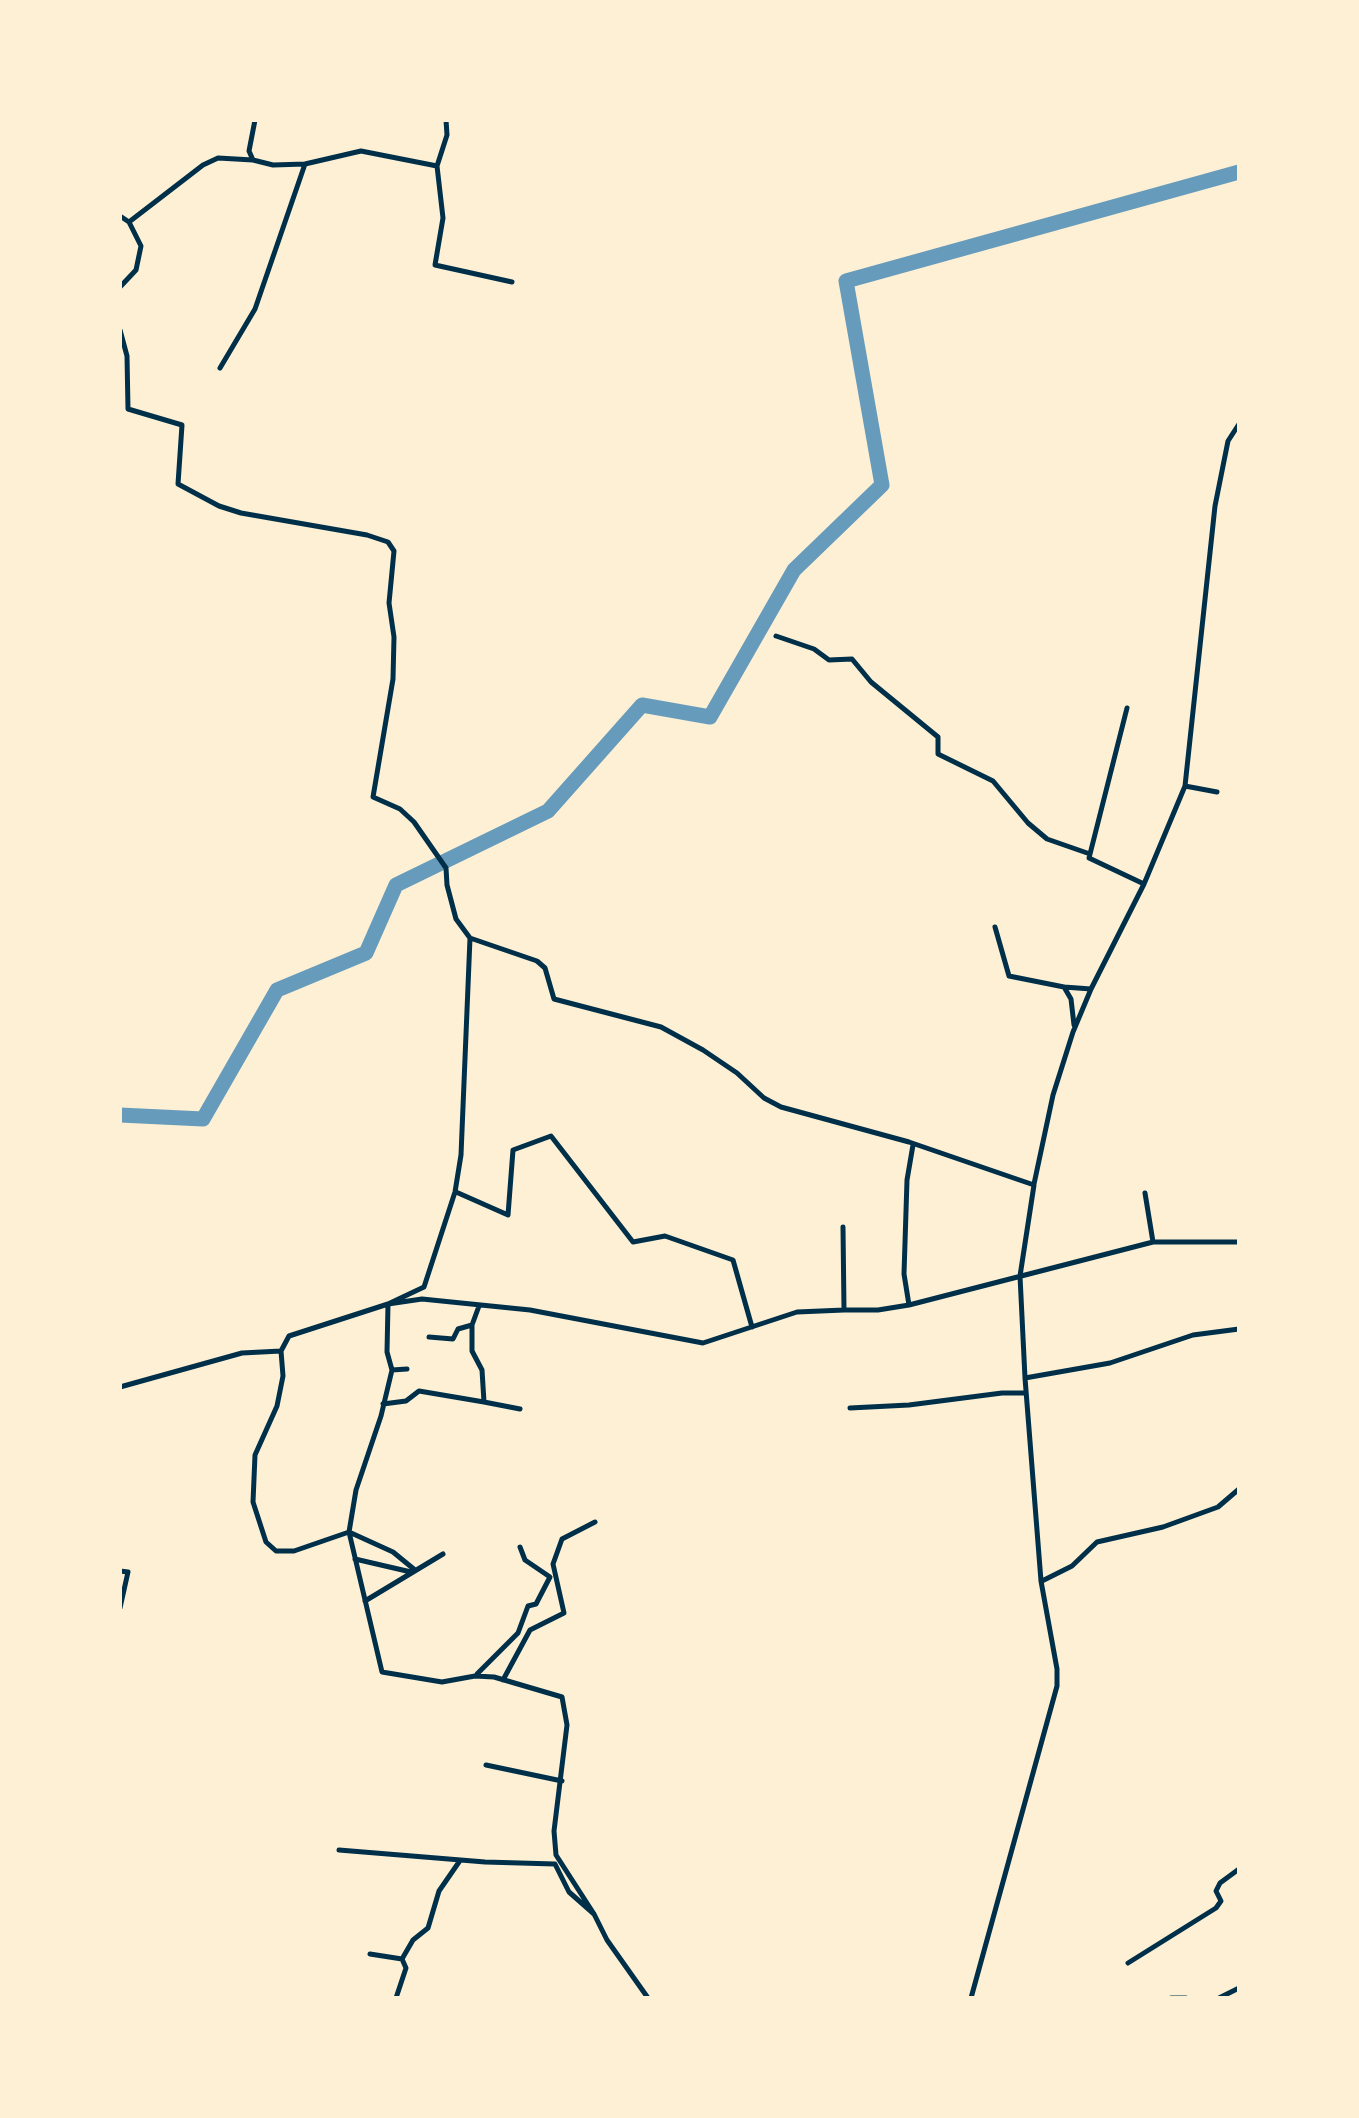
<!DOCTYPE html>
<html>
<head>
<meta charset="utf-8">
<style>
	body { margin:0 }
	#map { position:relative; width:1359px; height:2118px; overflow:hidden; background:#fdf0d5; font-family:"Golos Text",sans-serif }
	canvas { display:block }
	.frame { position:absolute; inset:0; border:122px solid #fdf0d5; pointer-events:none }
</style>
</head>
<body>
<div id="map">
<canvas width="1359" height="2118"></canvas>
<div class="frame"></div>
</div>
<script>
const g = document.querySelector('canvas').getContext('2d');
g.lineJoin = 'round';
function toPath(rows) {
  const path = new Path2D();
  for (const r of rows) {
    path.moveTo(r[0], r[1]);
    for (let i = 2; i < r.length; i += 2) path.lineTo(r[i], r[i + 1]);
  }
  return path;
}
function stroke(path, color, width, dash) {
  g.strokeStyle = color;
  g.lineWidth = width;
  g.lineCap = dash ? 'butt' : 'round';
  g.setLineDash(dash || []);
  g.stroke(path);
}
stroke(toPath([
	[120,1115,203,1119,277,990,366,953,396,885,548,811,642,705,710,717,794,570,882,485,846,281,1239,172]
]), '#669bbc', 15);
stroke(toPath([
	[255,120,249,151,253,160,273,165,305,164,361,151,437,166,447,135,446,120],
	[437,166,443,218,435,265,512,282],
	[120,216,129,222,141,246,136,270,120,287],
	[129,222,203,165,218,158,253,160],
	[120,330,127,356,128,409,182,425,178,484,219,506,241,513,367,535,388,542,394,551,389,603,394,637,393,679,373,797,400,809,414,822,446,868,447,885,456,919,470,938,537,961,545,968,554,999,661,1027,703,1050,737,1073,764,1098,781,1107,909,1142,1034,1185,1020,1276,1025,1378,1041,1581,1057,1669,1057,1686,971,1998],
	[220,368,255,309,305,164],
	[776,636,814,649,829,660,852,659,871,682,938,737,938,754,993,781,1028,823,1047,839,1090,854],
	[1185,786,1217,792],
	[1144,884,1185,786,1215,506,1228,441,1239,424],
	[995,927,1009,976,1064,987],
	[470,938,461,1155,455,1192,424,1287,388,1304,387,1352,392,1370,381,1416,356,1490,349,1532,382,1672,442,1682,475,1676,494,1677,562,1697,567,1725,554,1831,556,1855,594,1914],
	[1074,1025,1071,999,1064,987,1091,989],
	[1034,1184,1053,1095,1073,1032,1091,989,1144,884,1089,858,1127,708],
	[456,1192,508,1215,513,1150,551,1136,633,1242,665,1236,733,1260,752,1327],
	[1145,1193,1153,1242],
	[843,1227,844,1310,878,1310,909,1305,1153,1242,1239,1242],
	[909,1305,904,1274,907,1180,913,1145],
	[472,1325,472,1351,482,1370,484,1402,520,1409],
	[429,1337,453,1339,458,1329,472,1325,479,1306],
	[281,1351,283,1376,277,1406,255,1455,253,1502,266,1542,276,1551,294,1551,349,1532,393,1552,415,1570],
	[392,1370,407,1369],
	[1025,1378,1110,1363,1193,1335,1239,1329],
	[120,1387,242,1353,281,1351,289,1336,388,1304,422,1299,530,1310,703,1343,797,1312,844,1310],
	[383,1404,406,1401,419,1391,484,1402],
	[850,1408,909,1405,1002,1393,1026,1393],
	[355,1559,411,1572],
	[120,1571,128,1572,120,1608],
	[1042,1581,1072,1566,1097,1542,1163,1527,1218,1507,1239,1489],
	[365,1601,443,1554],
	[477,1674,518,1633,528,1606,536,1604,550,1577,525,1560,520,1547],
	[503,1680,530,1630,564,1613,553,1564,562,1539,595,1522],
	[486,1765,562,1781],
	[339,1850,485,1862,555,1864,569,1892,594,1914,607,1940,648,1998],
	[370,1954,402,1959],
	[1128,1963,1216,1908,1221,1901,1216,1891,1220,1883,1239,1869],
	[396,1998,406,1968,402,1959,413,1940,428,1928,439,1891,459,1862],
	[1171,1998,1186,1998],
	[1219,1998,1239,1988]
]), '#003049', 5);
</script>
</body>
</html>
